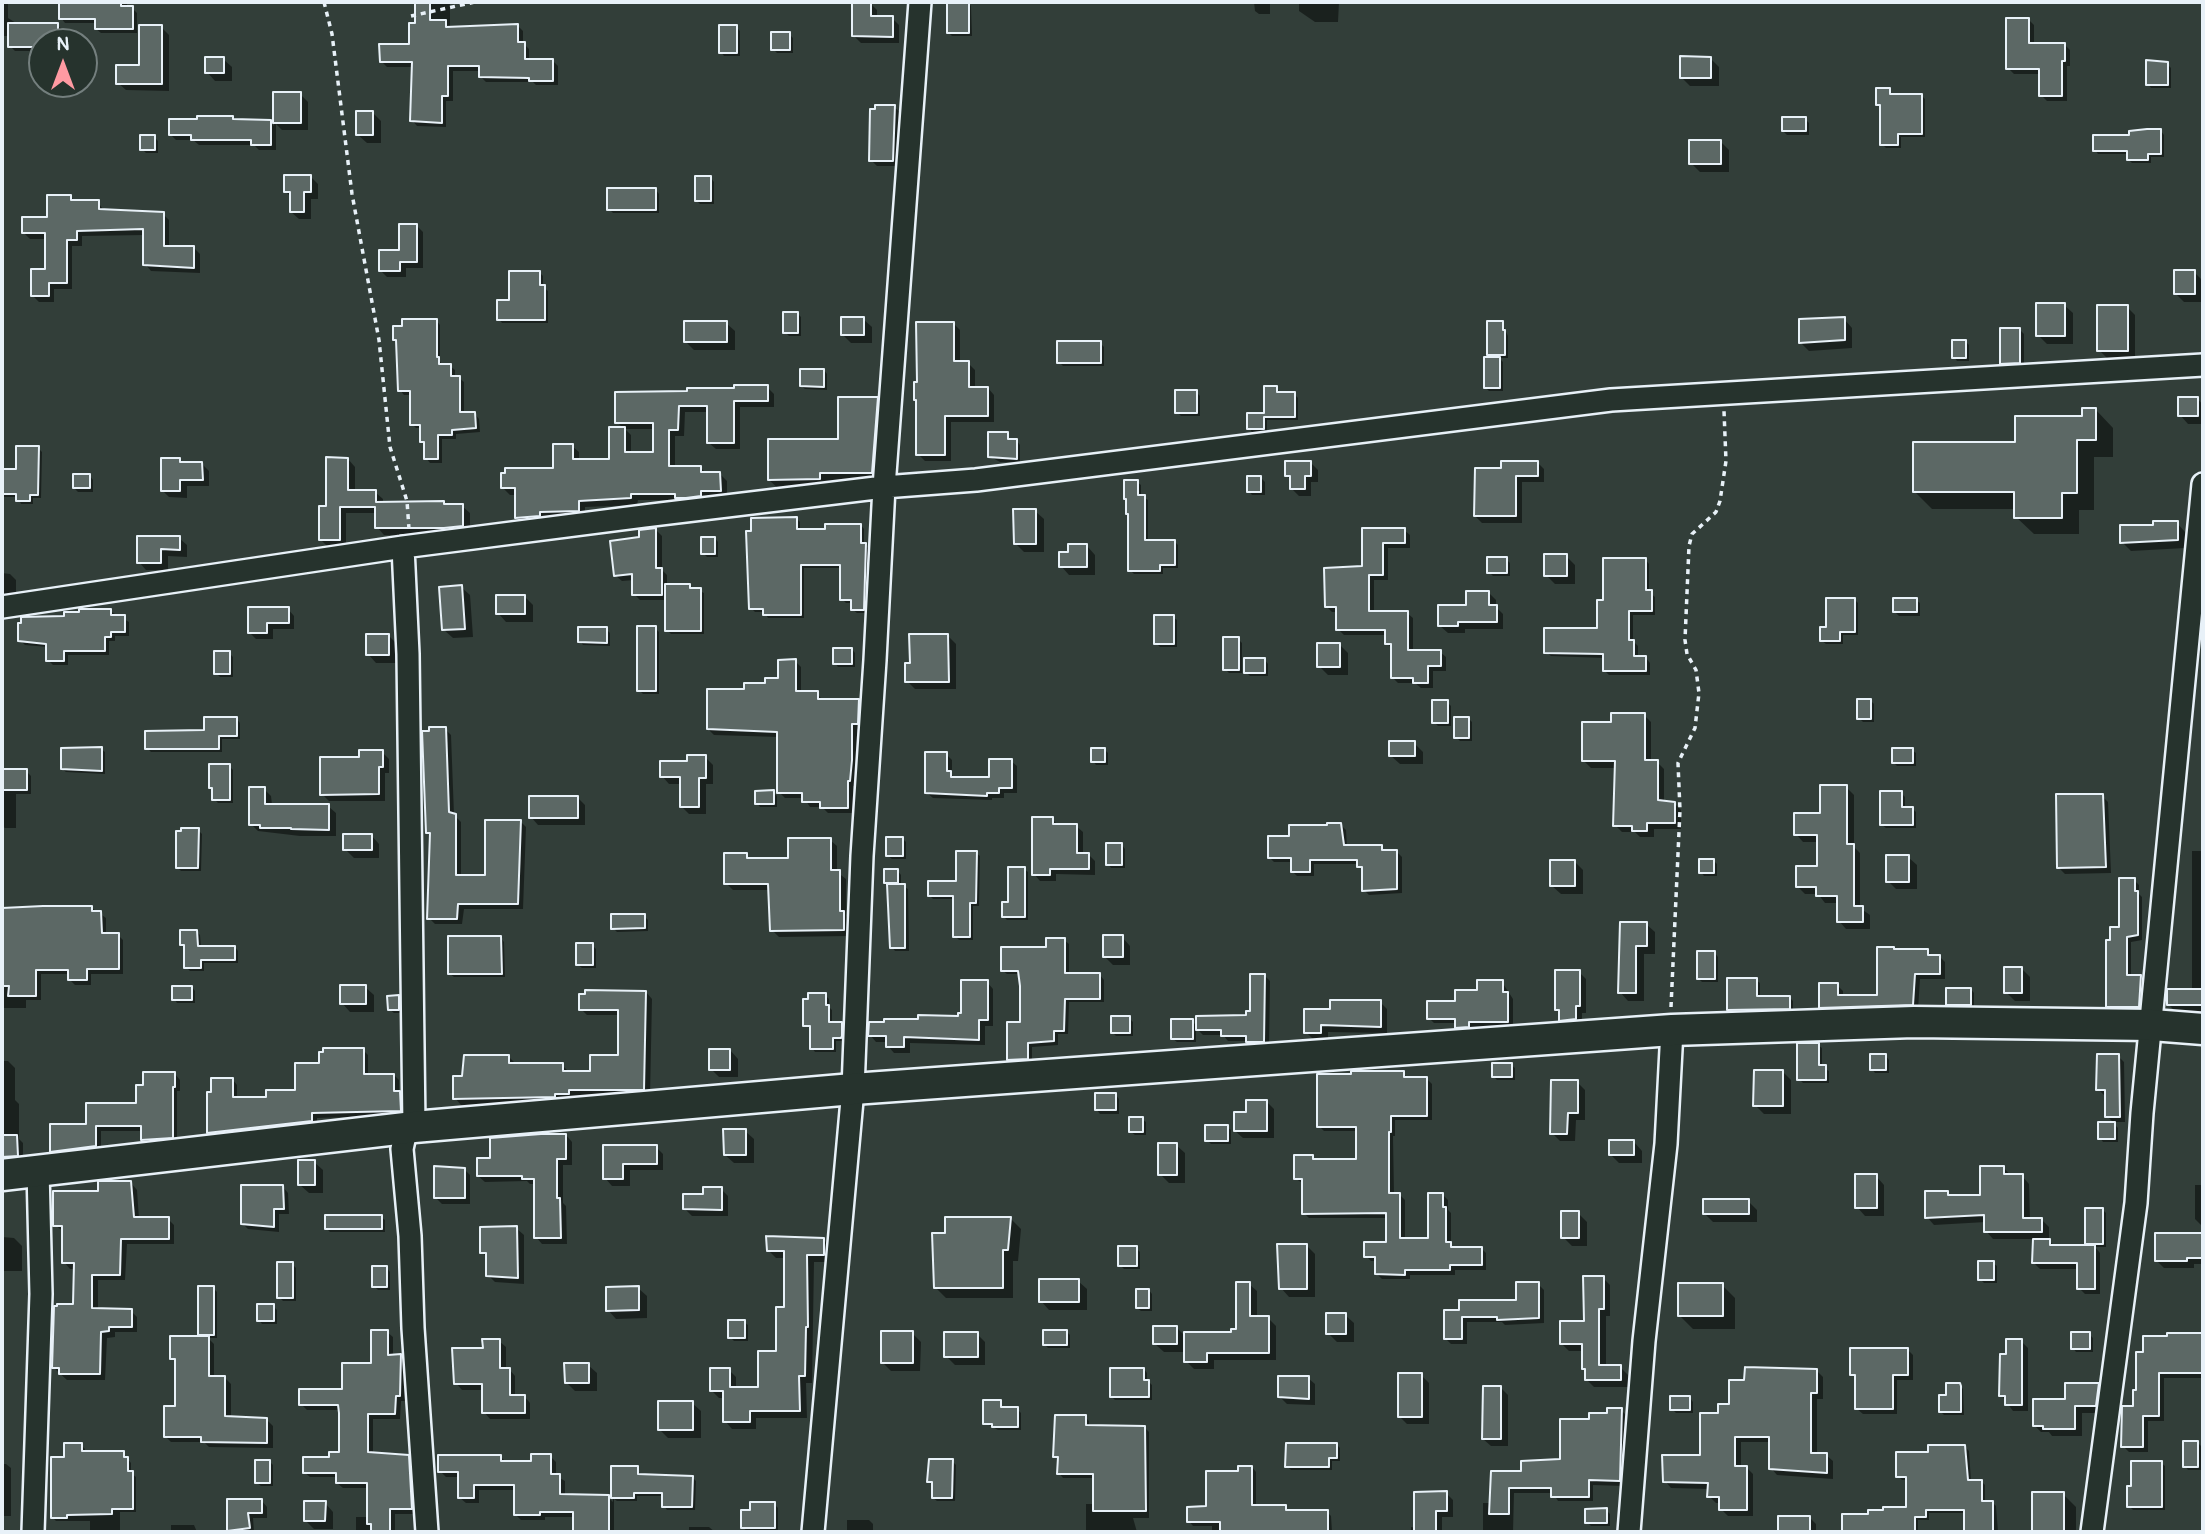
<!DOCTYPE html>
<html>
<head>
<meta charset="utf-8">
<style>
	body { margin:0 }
	#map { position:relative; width:2205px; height:1534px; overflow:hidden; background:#323e39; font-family:Pangolin,sans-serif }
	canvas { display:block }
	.frame { position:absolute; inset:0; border:4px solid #e8f1f8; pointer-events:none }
	.north { position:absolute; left:28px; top:28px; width:70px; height:70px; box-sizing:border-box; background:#26332d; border:2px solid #747f7e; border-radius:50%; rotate:0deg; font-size:19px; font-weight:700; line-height:28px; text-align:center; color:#e8f1f8 }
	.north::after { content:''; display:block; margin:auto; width:24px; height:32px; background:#ff9aa2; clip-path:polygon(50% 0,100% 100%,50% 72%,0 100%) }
</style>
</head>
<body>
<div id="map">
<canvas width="2205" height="1534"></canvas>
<div class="frame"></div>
<div class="north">N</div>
</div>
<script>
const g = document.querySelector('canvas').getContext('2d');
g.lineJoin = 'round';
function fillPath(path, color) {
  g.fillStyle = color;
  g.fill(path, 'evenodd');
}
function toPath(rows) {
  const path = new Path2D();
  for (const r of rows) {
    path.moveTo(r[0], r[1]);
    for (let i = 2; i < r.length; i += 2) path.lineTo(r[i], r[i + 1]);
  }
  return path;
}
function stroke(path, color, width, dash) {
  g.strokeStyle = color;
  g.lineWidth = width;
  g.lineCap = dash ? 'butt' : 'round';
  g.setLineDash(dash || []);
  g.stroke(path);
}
fillPath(toPath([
	[2,2,8,2,8,18,16,23,57,25,63,30,63,42,42,42,42,51,15,51,10,46,10,36,2,36],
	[61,2,127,2,127,8,132,8,137,13,137,33,101,33,96,29,96,23,65,23,61,18],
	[417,2,450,2,450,28,518,26,523,31,523,43,529,49,529,61,553,61,558,66,558,85,536,85,533,82,486,82,481,77,481,71,453,71,453,101,446,101,446,127,417,126,412,120,413,67,387,67,382,62,411,46,417,24],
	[948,2,967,2,971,6,972,36,952,36,948,32],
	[1254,2,1270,2,1270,14,1259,14,1255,11],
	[1299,2,1339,2,1338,22,1315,22,1299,11],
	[870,3,877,10,877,18,892,18,899,25,899,43,861,43,854,36],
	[2028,19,2034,25,2034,44,2064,44,2070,50,2070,66,2067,66,2067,101,2047,101,2041,95,2041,74,2014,74,2008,68],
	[161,27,169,35,169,91,126,90,118,83,141,67],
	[736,27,740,31,740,56,724,56,721,52],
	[789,34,793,38,793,53,777,53,773,49],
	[1710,58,1719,67,1719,86,1690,86,1682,78],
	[223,59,232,67,232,81,215,81,207,72],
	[2167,64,2171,68,2171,88,2151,88,2148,84],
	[1889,90,1893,96,1922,96,1925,99,1925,137,1901,137,1901,148,1886,148,1882,144,1882,109,1878,105],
	[274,94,300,94,308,102,308,130,282,130,276,124,276,150,259,150,254,145,199,145,193,140,176,140,170,134,232,118,236,121,270,122,274,126],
	[894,107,901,113,899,166,877,166,871,160,877,110],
	[372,112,381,121,381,143,367,143,358,135],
	[1805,119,1809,123,1809,135,1787,135,1783,131],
	[2161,131,2164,135,2164,157,2151,157,2151,163,2132,163,2128,159,2128,154,2098,154,2095,150,2131,137],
	[154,137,158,141,158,153,146,153,142,149],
	[1720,141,1729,150,1729,172,1700,172,1691,163],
	[311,177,318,184,318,199,311,199,311,219,299,219,291,212,291,197,286,192],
	[711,178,714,182,714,204,700,204,697,201],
	[656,190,659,194,659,213,613,213,609,209],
	[71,197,76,202,98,202,104,211,163,214,169,220,169,248,194,248,200,254,200,273,151,271,145,264,145,235,82,236,82,246,72,246,72,289,54,289,54,302,39,302,33,296,46,270,46,239,30,239,24,233,48,219],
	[416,225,423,232,423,268,406,268,406,277,387,277,381,271,400,252],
	[539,272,543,276,543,287,548,291,548,323,502,323,499,319,510,302],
	[2194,272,2202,280,2202,302,2184,302,2176,294],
	[2064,305,2073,313,2073,344,2047,344,2038,335],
	[2127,307,2135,315,2135,359,2108,359,2099,350],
	[798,314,801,317,801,336,789,336,785,332],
	[863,319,872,327,872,343,851,343,843,335],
	[1844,319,1852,328,1852,348,1809,351,1800,342],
	[436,320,440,325,440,361,443,366,450,366,455,370,455,378,459,378,464,382,464,414,475,414,479,419,480,432,456,434,456,439,442,439,442,463,430,463,426,458,422,428,416,428,412,424,412,395,404,395,400,390,398,343,395,340],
	[726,323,735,331,735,350,694,350,685,341],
	[953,323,960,330,960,363,968,363,975,370,975,388,988,388,994,395,994,422,951,422,951,461,925,461,918,454,919,384],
	[1502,323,1508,336,1508,358,1499,358,1503,362,1503,391,1489,391,1486,388,1493,359,1489,354],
	[2020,330,2024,334,2024,366,2005,367,2002,363],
	[1965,341,1969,345,1969,361,1957,361,1954,357],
	[1100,343,1104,347,1104,366,1063,366,1059,362],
	[824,370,827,374,827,390,805,389,801,386],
	[767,387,774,394,774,407,740,407,740,449,716,449,709,443,709,412,685,412,684,436,675,436,675,467,700,467,707,474,720,474,727,481,727,498,707,498,707,502,683,504,680,500,638,500,637,505,585,507,585,517,546,518,546,522,523,524,517,517,517,495,510,495,503,488,555,470,572,446,579,452,579,461,611,461,623,428,617,422,688,393],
	[625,429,655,429,655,454,631,454,631,435],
	[1277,387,1280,394,1294,394,1298,398,1298,420,1267,420,1267,432,1252,432,1249,428,1265,414],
	[1196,392,1200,396,1200,416,1181,416,1177,412],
	[2197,398,2203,405,2203,424,2188,424,2180,415],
	[877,399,888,410,883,484,781,491,769,480,840,441],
	[2096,410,2113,428,2113,457,2094,457,2094,510,2079,510,2079,534,2034,534,2016,517,2016,509,1932,509,1914,491,2017,443,2084,418],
	[1007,434,1011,441,1017,441,1020,445,1020,462,1000,462,989,456],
	[38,448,42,452,41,498,33,498,33,504,21,504,18,497,2,497,2,470,18,470],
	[180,459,184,464,202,464,209,471,209,486,187,486,187,498,169,497,162,490],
	[348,459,355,467,355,492,375,492,383,499,383,503,462,506,470,513,470,533,452,535,384,535,377,527,377,513,346,513,346,546,328,547,320,539,328,508],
	[1537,462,1544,469,1544,482,1522,482,1522,523,1482,523,1475,516,1502,469],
	[1311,463,1318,470,1318,482,1311,482,1311,496,1299,496,1292,489,1292,481,1286,475],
	[90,476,93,480,93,492,78,492,74,488],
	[1261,478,1265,482,1265,495,1252,495,1249,491],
	[1137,482,1141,485,1141,496,1148,500,1148,541,1174,541,1178,545,1178,568,1163,568,1163,574,1134,574,1130,570,1128,500],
	[1035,511,1044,519,1044,552,1024,552,1016,544],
	[796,518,800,522,800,531,826,531,861,525,864,529,864,544,869,549,868,613,857,613,853,610,853,603,846,603,842,599,842,568,804,568,804,618,768,618,764,612,755,612,751,608],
	[2177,523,2185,532,2185,548,2131,551,2122,542,2154,527],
	[656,530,662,536,662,570,667,575,667,586,690,586,704,593,704,634,671,634,667,630,667,600,640,600,634,594,634,580,622,581,616,576,640,538],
	[1364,530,1404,530,1410,535,1410,548,1388,548,1388,580,1374,580,1374,613,1407,613,1413,618,1413,652,1440,652,1446,657,1446,671,1433,671,1433,688,1421,688,1415,683,1398,683,1392,677,1392,649,1387,643,1387,635,1344,635,1338,629,1338,612,1332,612,1327,607,1364,568],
	[179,538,187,545,187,557,168,556,168,570,146,570,139,562],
	[715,538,718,542,718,557,707,557,703,553],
	[1087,546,1095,555,1095,575,1069,575,1061,566,1070,553],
	[1566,556,1575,565,1575,584,1555,584,1546,575],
	[1506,559,1510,563,1510,576,1493,576,1489,572],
	[1645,559,1649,564,1649,592,1655,597,1655,615,1633,615,1633,641,1638,646,1638,658,1646,658,1650,663,1650,675,1609,675,1604,670,1604,658,1551,656,1546,652,1598,630,1605,602],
	[2,573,10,574,16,580,16,593,2,594],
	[461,587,470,595,473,637,453,638,444,630],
	[1488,592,1496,600,1496,607,1503,614,1503,629,1465,629,1465,633,1448,633,1440,626],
	[525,597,533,605,533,622,506,622,498,613],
	[1855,600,1858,603,1858,635,1843,635,1843,644,1826,644,1822,641],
	[1916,600,1920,603,1920,616,1899,616,1895,612],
	[288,609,294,616,294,629,273,629,273,639,256,639,249,632],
	[110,611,129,622,129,636,115,636,115,641,109,641,109,655,68,655,68,665,53,665,48,660,48,647,25,645,20,640,65,618],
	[1173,617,1177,620,1177,647,1160,647,1156,643],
	[655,628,659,632,659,694,643,694,639,690],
	[606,629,610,633,610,646,583,645,580,641],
	[389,636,397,644,397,663,376,663,368,654],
	[948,636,956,644,956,689,915,689,907,681,911,665],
	[1238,639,1242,643,1242,673,1229,673,1225,669],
	[1339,644,1348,653,1348,675,1328,675,1319,666],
	[852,649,855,653,855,667,838,667,835,663],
	[229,653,233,657,233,677,220,677,216,673],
	[1265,660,1268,664,1268,676,1250,676,1246,672],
	[795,661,801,667,801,693,817,693,823,701,859,701,864,707,863,729,857,729,857,767,856,786,853,786,853,813,828,813,822,807,810,807,804,798,785,798,779,792,779,737,714,735,708,729,746,690,779,680],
	[1870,700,1874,704,1874,722,1863,722,1859,718],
	[1447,702,1451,706,1451,726,1438,726,1434,722],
	[1644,715,1651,722,1651,762,1657,762,1664,769,1664,802,1674,803,1681,810,1681,829,1654,829,1654,837,1640,837,1635,832,1622,832,1615,825,1616,768,1591,768,1584,761,1612,723],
	[1468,718,1472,722,1472,741,1460,741,1456,737],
	[237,719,240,723,240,739,222,739,222,752,151,752,147,748,206,732],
	[445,729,451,735,454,815,461,822,461,877,487,877,520,821,526,827,523,909,464,909,462,924,435,924,429,918,431,836,427,832],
	[2201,738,2203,738,2203,752,2201,750],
	[1414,743,1423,752,1423,764,1400,764,1391,756],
	[101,749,105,752,105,774,66,772,62,769],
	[1105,750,1108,753,1108,765,1096,765,1093,761],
	[1912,750,1916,753,1916,766,1897,766,1893,762],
	[382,752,389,759,389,773,385,773,385,801,329,801,322,794,361,759],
	[946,754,952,760,952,775,955,778,991,778,1011,761,1017,766,1017,793,1004,793,1004,798,992,798,992,800,933,798,927,793],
	[705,757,713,765,713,784,706,784,706,814,689,814,681,806,681,784,669,784,662,776],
	[229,766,233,770,233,803,218,803,214,799,214,791,211,787],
	[2,771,26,771,31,776,31,794,16,794,16,828,5,828,2,826],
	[1846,787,1854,795,1854,847,1860,853,1860,908,1870,915,1870,929,1846,929,1839,921,1839,903,1825,903,1818,894,1805,894,1797,886,1818,868,1818,842,1803,842,1796,834,1822,815],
	[264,789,271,796,272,805,328,806,336,813,336,836,300,836,258,831,251,824],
	[773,792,777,796,777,807,760,807,757,803],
	[1901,793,1905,797,1905,809,1913,809,1916,812,1916,828,1886,828,1882,825],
	[2102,796,2108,802,2111,873,2065,874,2059,868],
	[578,798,585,805,585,825,538,825,531,817],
	[1052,819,1059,826,1076,826,1083,832,1083,854,1088,854,1095,861,1095,875,1056,874,1056,881,1040,881,1034,874],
	[1341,825,1346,830,1347,847,1381,847,1386,852,1397,852,1402,857,1402,893,1369,895,1364,890,1364,872,1359,864,1314,864,1314,876,1297,876,1292,871,1292,862,1274,862,1269,857,1291,838],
	[198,830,202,834,201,871,181,871,177,867],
	[371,835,379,844,379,858,354,858,345,849],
	[902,838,906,842,906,859,892,859,888,856],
	[830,840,837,846,837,872,846,879,846,916,850,919,850,936,779,937,772,930,770,890,733,890,726,883,746,855,751,860,790,860],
	[1122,845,1125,849,1125,868,1111,868,1108,864],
	[2192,851,2203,851,2203,1020,2183,1019,2169,1005,2192,991],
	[976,853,980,856,979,906,973,906,973,940,959,940,955,936,955,899,933,899,929,895,957,883],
	[1908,857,1917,865,1917,889,1896,889,1888,881],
	[1714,861,1717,864,1717,876,1704,876,1701,872],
	[1575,862,1583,870,1583,894,1561,894,1552,886],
	[1024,869,1028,872,1028,920,1007,920,1003,916],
	[898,871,901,875,901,885,908,889,909,951,895,951,892,947,889,886,886,883],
	[2134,880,2139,885,2139,894,2142,897,2142,940,2131,942,2131,976,2140,976,2145,981,2143,1012,2112,1011,2107,1006,2120,928],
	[92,908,106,918,106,935,118,935,123,940,123,974,91,974,91,985,75,985,70,980,70,974,41,974,41,1000,26,1000,26,1008,2,1008,2,909],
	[644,916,648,920,648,931,617,932,613,928],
	[1622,924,1646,924,1655,932,1655,954,1644,954,1644,1001,1628,1001,1620,992],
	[196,931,200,935,201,947,235,947,238,951,238,963,204,963,204,971,190,971,186,967,186,949,181,944],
	[1122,937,1130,946,1130,965,1113,965,1104,956],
	[501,938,504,942,505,977,454,977,450,974],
	[1064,940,1069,944,1069,975,1100,975,1104,980,1104,1002,1069,1002,1068,1034,1058,1034,1058,1045,1032,1047,1032,1063,1013,1064,1008,1060,1022,1024,1021,974,1007,974,1002,970],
	[592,945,596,949,596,968,582,968,578,965],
	[1894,948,1896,951,1927,951,1933,956,1939,956,1945,962,1945,979,1920,979,1918,1010,1826,1013,1821,1007,1837,985,1843,991,1843,997,1878,997],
	[1715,953,1718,957,1718,982,1702,982,1698,978],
	[2022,969,2030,977,2030,1001,2015,1001,2006,992],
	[1579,972,1586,979,1586,1013,1582,1013,1582,1026,1568,1027,1561,1020,1561,1013,1557,1009],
	[1264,975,1270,981,1269,1047,1253,1047,1247,1041,1228,1041,1223,1035,1203,1035,1196,1028,1196,1042,1177,1042,1173,1039,1192,1021,1197,1026,1247,1017,1252,1013],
	[1756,980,1760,983,1760,998,1790,998,1793,1001,1793,1012,1732,1013,1728,1009],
	[987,982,993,989,993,1026,985,1026,985,1045,910,1043,910,1053,894,1053,888,1046,888,1042,876,1042,870,1035,960,1017],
	[1502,982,1513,999,1513,1027,1473,1027,1473,1032,1462,1033,1457,1027,1457,1023,1434,1023,1429,1018],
	[192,987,195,991,195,1003,177,1003,174,999],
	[365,987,374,995,374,1012,350,1012,342,1003],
	[1971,989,1974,993,1974,1008,1952,1008,1948,1004],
	[646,992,652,999,650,1096,575,1096,575,1100,561,1103,461,1105,455,1098,464,1077,508,1056,515,1063,562,1065,569,1072,592,1073,620,1057,620,1015,587,1015,581,1009],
	[825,995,829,999,829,1007,832,1010,832,1024,842,1024,845,1027,844,1041,836,1041,836,1052,815,1052,812,1048,812,1029,805,1025],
	[398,997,402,1001,402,1013,394,1013,390,1010],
	[1380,1002,1387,1009,1387,1033,1328,1032,1328,1039,1313,1039,1306,1032,1331,1010],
	[1129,1018,1133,1022,1133,1036,1116,1036,1112,1032],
	[1818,1045,1822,1048,1822,1067,1829,1071,1829,1083,1803,1083,1799,1079],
	[363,1050,368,1055,368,1075,394,1075,399,1080,399,1092,405,1098,405,1115,317,1118,317,1126,214,1138,209,1133,233,1080,237,1085,237,1099,267,1099,297,1091,321,1065],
	[730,1050,738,1059,738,1077,719,1077,711,1069],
	[1886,1056,1889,1060,1889,1073,1875,1073,1872,1069],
	[2118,1056,2124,1062,2125,1122,2113,1122,2107,1116,2107,1095,2104,1095,2098,1089],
	[2,1061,8,1061,15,1068,15,1100,19,1104,19,1139,23,1143,23,1161,2,1166],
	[1511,1065,1515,1068,1515,1080,1497,1080,1493,1076],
	[1783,1072,1791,1080,1791,1114,1764,1114,1755,1105],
	[1403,1073,1408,1078,1427,1079,1432,1084,1432,1120,1395,1120,1395,1136,1393,1136,1394,1195,1400,1195,1405,1200,1405,1240,1430,1240,1443,1195,1448,1200,1448,1210,1451,1213,1451,1245,1454,1248,1481,1248,1486,1253,1486,1270,1455,1270,1455,1275,1410,1275,1410,1279,1382,1279,1377,1274,1377,1261,1371,1261,1366,1256,1387,1244,1387,1218,1309,1218,1304,1213,1304,1184,1296,1179,1312,1157,1316,1160,1358,1160,1358,1131,1324,1131,1319,1126],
	[175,1074,180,1080,180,1091,177,1091,177,1142,148,1145,143,1139,142,1131,101,1131,101,1151,57,1157,52,1151,88,1126,138,1105,145,1086],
	[1577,1082,1585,1090,1585,1120,1576,1120,1575,1141,1560,1141,1552,1133],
	[1116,1095,1119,1099,1119,1114,1100,1114,1097,1110],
	[1267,1102,1274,1109,1274,1138,1243,1138,1235,1131,1248,1114],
	[1142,1119,1146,1122,1146,1135,1135,1135,1131,1132],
	[2114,1124,2118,1128,2118,1142,2103,1142,2100,1138],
	[1227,1127,1231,1130,1231,1144,1211,1144,1207,1140],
	[745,1131,754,1139,754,1163,734,1163,725,1155],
	[566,1135,572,1142,572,1165,563,1165,563,1203,566,1206,567,1244,542,1244,536,1237,536,1184,530,1184,527,1181,485,1182,478,1176,492,1160],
	[1634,1142,1642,1151,1642,1163,1619,1163,1610,1154],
	[1176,1145,1185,1153,1185,1183,1169,1183,1160,1174],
	[605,1147,656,1147,663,1154,663,1170,630,1170,630,1186,612,1186,605,1178],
	[314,1162,323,1170,323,1193,309,1193,300,1185],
	[2004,1168,2011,1176,2022,1176,2029,1184,2030,1220,2042,1220,2049,1227,2049,1240,2055,1247,2090,1247,2087,1244,2102,1209,2106,1213,2106,1247,2095,1247,2100,1253,2100,1294,2085,1294,2079,1288,2079,1269,2040,1269,2034,1263,2034,1239,1993,1239,1986,1231,1986,1222,1934,1225,1927,1217,1947,1193,1951,1196,1982,1196],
	[464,1169,470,1175,470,1204,442,1204,435,1197],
	[1876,1176,1884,1185,1884,1216,1865,1216,1857,1207],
	[131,1183,137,1190,139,1219,168,1219,174,1225,174,1244,127,1244,125,1280,98,1280,98,1310,131,1311,137,1317,137,1332,115,1332,115,1337,107,1338,105,1380,67,1380,54,1368,75,1305,76,1269,70,1269,64,1262,64,1232,55,1225,100,1192],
	[2195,1185,2203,1185,2203,1227,2195,1219],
	[283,1187,288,1193,289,1214,279,1214,279,1232,248,1229,243,1224],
	[721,1189,728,1196,728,1216,692,1216,685,1209,705,1196],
	[1748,1201,1757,1210,1757,1222,1713,1222,1705,1214],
	[1578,1213,1587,1222,1587,1246,1572,1246,1563,1237],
	[381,1217,385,1220,385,1232,330,1232,326,1228],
	[1010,1218,1021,1229,1018,1261,1013,1261,1013,1298,946,1298,935,1287,947,1234],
	[516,1228,524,1235,524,1284,495,1282,488,1275,488,1259,482,1252],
	[2202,1234,2203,1264,2194,1264,2194,1268,2164,1268,2157,1261],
	[2,1237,14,1238,22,1246,22,1271,2,1271,2,1276],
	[824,1240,831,1247,831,1262,814,1262,812,1383,806,1383,807,1418,756,1418,756,1429,732,1429,725,1421,725,1398,719,1398,711,1390,729,1370,736,1377,736,1389,760,1389,778,1353,786,1309,786,1258,776,1258,768,1250],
	[1307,1246,1315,1254,1315,1297,1289,1297,1281,1288],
	[1136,1248,1140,1252,1140,1269,1124,1269,1120,1265],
	[1993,1263,1997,1266,1997,1283,1984,1283,1980,1279],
	[292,1264,296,1268,296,1301,283,1301,279,1297],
	[387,1268,390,1272,390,1290,378,1290,374,1286],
	[1603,1278,1610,1285,1610,1316,1606,1316,1606,1367,1620,1367,1628,1375,1628,1387,1594,1387,1587,1380,1587,1371,1584,1368,1584,1351,1569,1351,1562,1344,1585,1323],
	[1078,1281,1087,1289,1087,1310,1049,1310,1041,1301],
	[1249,1284,1257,1291,1257,1318,1268,1318,1276,1326,1276,1360,1214,1360,1214,1369,1194,1369,1186,1361,1186,1352,1164,1352,1155,1344,1177,1328,1186,1337,1232,1334,1237,1331],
	[1538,1284,1544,1290,1544,1323,1505,1325,1502,1322,1467,1322,1467,1344,1451,1344,1445,1338,1460,1312,1518,1302],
	[1722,1285,1735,1298,1735,1329,1693,1329,1680,1316],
	[213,1288,217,1292,217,1338,208,1338,214,1344,214,1378,225,1378,231,1384,231,1418,267,1420,273,1426,273,1448,209,1447,204,1442,171,1442,165,1436,177,1407,177,1363,172,1358,203,1338,200,1334],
	[638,1288,647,1296,647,1318,616,1319,608,1310],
	[1149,1290,1152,1294,1152,1311,1141,1311,1137,1308],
	[273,1306,277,1310,277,1324,262,1324,259,1320],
	[1345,1315,1354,1323,1354,1342,1337,1342,1328,1333],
	[744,1322,748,1325,748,1341,734,1341,730,1337],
	[387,1332,393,1337,393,1356,400,1356,406,1362,405,1401,401,1401,400,1419,373,1419,373,1454,408,1456,413,1462,417,1514,395,1514,395,1532,356,1532,356,1517,369,1517,369,1488,343,1488,337,1483,337,1477,310,1477,304,1472,341,1453,340,1410,307,1410,301,1404,344,1390,373,1364],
	[1067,1332,1070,1335,1070,1348,1048,1348,1044,1344],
	[912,1333,921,1342,920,1371,891,1371,883,1363],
	[977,1334,985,1342,985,1365,955,1365,946,1356],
	[2089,1334,2093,1338,2093,1352,2076,1352,2073,1348],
	[2169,1335,2203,1335,2203,1378,2164,1378,2164,1421,2148,1421,2148,1452,2129,1452,2123,1446,2135,1407,2137,1353,2145,1353,2169,1338],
	[499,1341,506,1347,506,1369,509,1369,515,1376,515,1396,524,1396,530,1403,530,1419,490,1419,484,1412,484,1390,462,1390,456,1383,484,1349],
	[2021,1341,2028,1348,2028,1411,2013,1411,2001,1395,2008,1356],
	[1908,1350,1913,1355,1913,1380,1897,1380,1897,1414,1863,1414,1857,1409,1857,1379,1852,1374],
	[588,1365,597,1373,597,1391,575,1391,566,1382],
	[1144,1369,1147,1373,1147,1380,1152,1385,1152,1400,1115,1400,1112,1397],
	[1816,1370,1823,1377,1823,1399,1817,1399,1817,1455,1826,1455,1833,1461,1833,1479,1777,1475,1771,1468,1771,1442,1741,1442,1741,1468,1747,1468,1753,1474,1753,1516,1728,1516,1721,1509,1721,1503,1716,1503,1709,1496,1709,1489,1671,1488,1665,1481,1702,1456,1720,1415,1731,1406],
	[1421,1375,1429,1383,1429,1424,1407,1424,1400,1417],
	[1308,1378,1315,1384,1315,1405,1287,1404,1280,1397],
	[1959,1385,1963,1389,1964,1415,1944,1415,1940,1411,1948,1396],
	[2098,1385,2105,1392,2102,1413,2082,1413,2082,1436,2052,1436,2049,1432,2041,1432,2034,1425],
	[1501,1388,1508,1395,1508,1446,1491,1446,1483,1439],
	[1690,1398,1693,1402,1693,1413,1676,1413,1672,1409],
	[1000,1402,1004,1409,1017,1409,1021,1413,1021,1430,998,1430,985,1423],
	[692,1403,701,1411,701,1438,668,1438,660,1430],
	[1621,1410,1626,1415,1624,1486,1593,1485,1593,1501,1558,1501,1553,1493,1514,1493,1513,1532,1483,1532,1483,1503,1491,1503,1522,1473,1562,1461,1591,1420],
	[1085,1417,1089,1421,1089,1426,1145,1428,1149,1432,1149,1518,1133,1518,1137,1532,1086,1532,1086,1504,1094,1504,1094,1478,1063,1478,1059,1473,1059,1460,1055,1456],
	[2198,1443,2202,1447,2202,1470,2188,1470,2185,1466],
	[1336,1444,1340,1448,1340,1461,1332,1461,1332,1470,1291,1470,1287,1466],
	[81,1445,85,1449,85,1453,123,1453,131,1463,131,1473,136,1477,136,1512,120,1512,120,1532,90,1532,90,1521,56,1521,52,1517,66,1459],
	[1965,1447,1969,1451,1971,1481,1981,1481,1985,1485,1985,1502,1992,1502,1996,1506,1998,1532,1966,1532,1966,1513,1929,1513,1929,1520,1918,1520,1918,1532,1844,1532,1844,1515,1870,1515,1908,1508,1908,1480,1902,1480,1898,1476,1930,1454],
	[500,1456,507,1463,532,1463,550,1456,556,1462,556,1476,565,1481,565,1496,608,1497,613,1502,613,1468,637,1468,641,1476,692,1477,696,1481,695,1510,667,1510,664,1506,664,1496,637,1496,637,1501,617,1501,614,1499,614,1532,575,1532,575,1517,545,1517,545,1520,521,1520,516,1515,516,1490,479,1490,479,1503,466,1503,460,1498,460,1477,446,1477,440,1471],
	[269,1461,273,1465,273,1486,261,1486,257,1483],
	[952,1461,956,1465,955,1501,937,1501,933,1498,933,1486,929,1481],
	[2161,1463,2165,1466,2165,1510,2133,1510,2129,1506],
	[2,1464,6,1464,11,1468,11,1516,2,1516],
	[1252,1467,1256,1472,1256,1507,1285,1507,1291,1512,1327,1512,1331,1516,1332,1532,1212,1532,1212,1526,1193,1526,1189,1521,1208,1508,1240,1473],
	[1446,1493,1453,1500,1453,1517,1442,1517,1442,1532,1363,1532,1363,1530,1411,1530,1411,1527,1416,1528],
	[2034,1494,2063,1494,2076,1507,2076,1532,2034,1532],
	[229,1501,262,1501,267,1507,267,1518,253,1518,254,1532,229,1532],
	[325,1503,333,1512,333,1529,314,1529,305,1520],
	[774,1504,778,1508,778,1531,747,1531,743,1528,751,1511],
	[1606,1510,1610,1514,1610,1526,1591,1526,1587,1522],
	[1780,1518,1810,1518,1816,1524,1816,1532,1779,1532],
	[847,1520,869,1520,873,1524,873,1532,847,1532],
	[171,1525,194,1525,197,1532,171,1532],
	[689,1527,709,1527,715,1532,689,1532]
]), '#0007');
const building = toPath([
	[59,2,121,2,121,6,133,6,133,29,95,29,95,19,59,19,59,2],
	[415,2,430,2,430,20,446,20,446,27,518,24,518,42,525,42,525,59,553,59,553,81,529,81,529,78,479,77,479,66,448,66,448,96,442,96,442,123,410,121,412,62,380,62,379,44,409,44,409,23,415,23,415,2],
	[852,2,871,2,871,16,893,16,893,37,852,36,852,2],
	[947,2,969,3,969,33,947,33,947,2],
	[2006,18,2029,18,2029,43,2065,43,2065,61,2062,61,2062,96,2039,96,2039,69,2006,69,2006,18],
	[8,23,58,23,58,42,42,42,42,47,8,47,8,23],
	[139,25,162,25,162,84,116,84,116,65,139,65,139,25],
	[719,25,737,25,737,53,719,53,719,25],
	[771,32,790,32,790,50,771,50,771,32],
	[1680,56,1711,57,1711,78,1680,78,1680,56],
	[205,57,224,57,224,73,205,73,205,57],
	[2146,60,2168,62,2168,85,2146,85,2146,60],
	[1876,88,1890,88,1890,94,1922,94,1922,134,1898,134,1898,145,1880,145,1880,105,1876,105,1876,88],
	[273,92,301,92,301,123,273,123,273,92],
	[875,105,895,105,893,161,869,161,870,109,875,109,875,105],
	[356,111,373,111,373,135,356,135,356,111],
	[197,116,233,116,233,119,271,120,271,145,251,145,251,140,191,140,191,135,169,135,169,119,197,119,197,116],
	[1782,117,1806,117,1806,131,1782,131,1782,117],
	[2147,129,2161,129,2161,154,2148,154,2148,160,2127,160,2127,151,2093,151,2093,135,2129,135,2129,131,2147,129],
	[140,135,155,135,155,150,140,150,140,135],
	[1689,140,1721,140,1721,164,1689,164,1689,140],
	[284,175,311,175,311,192,304,192,304,212,290,212,290,192,284,192,284,175],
	[695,176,711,176,711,201,695,201,695,176],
	[607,188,656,188,656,210,607,210,607,188],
	[47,195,71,195,71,200,99,200,99,209,164,212,164,246,194,246,194,268,143,265,143,229,77,231,77,240,67,240,67,283,49,283,49,296,31,296,31,269,45,269,45,233,22,233,22,217,47,217,47,195],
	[399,224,417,224,417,262,400,262,400,271,379,271,379,250,399,250,399,224],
	[2174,270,2195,270,2195,294,2174,294,2174,270],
	[509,271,540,271,540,285,545,285,545,320,497,320,497,300,509,300,509,271],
	[2036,303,2065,303,2065,336,2036,336,2036,303],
	[2097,305,2128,305,2128,351,2097,351,2097,305],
	[783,312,798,312,798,333,783,333,783,312],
	[841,317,864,317,864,335,841,335,841,317],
	[1845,317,1845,340,1799,343,1799,319,1845,317],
	[402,319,437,319,437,357,439,357,439,364,451,364,451,376,460,376,460,412,475,412,476,428,452,430,452,435,438,435,438,459,424,459,424,442,420,442,420,425,410,425,410,391,398,391,396,340,393,340,393,326,402,326,402,319],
	[684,321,727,321,727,342,684,342,684,321],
	[1487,321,1503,321,1503,330,1505,330,1505,355,1487,355,1487,321],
	[916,322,954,322,954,361,969,361,969,387,988,387,988,416,945,416,945,455,916,455,916,400,914,400,914,382,917,382,916,322],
	[2000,328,2020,328,2020,363,2000,364,2000,328],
	[1952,340,1966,340,1966,358,1952,358,1952,340],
	[1057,341,1101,341,1101,363,1057,363,1057,341],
	[1484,357,1500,357,1500,388,1484,388,1484,357],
	[800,369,824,369,824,387,800,386,800,369],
	[734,385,768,385,768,401,734,401,734,443,707,443,707,406,679,406,678,430,669,430,669,466,701,466,701,472,720,472,721,491,701,491,701,496,686,498,675,498,675,494,631,494,631,498,579,501,579,511,540,512,540,516,515,518,515,488,501,488,501,473,505,473,505,468,553,468,553,444,573,444,573,459,609,459,609,427,625,427,625,452,653,452,653,423,615,423,615,392,687,391,687,388,734,388,734,385],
	[1264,386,1277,386,1277,392,1295,392,1295,417,1264,417,1264,429,1247,429,1247,413,1264,413,1264,386],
	[1175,390,1197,390,1197,413,1175,413,1175,390],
	[838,397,878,397,872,473,820,473,820,479,768,480,768,439,838,439,838,397],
	[2178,397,2198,397,2198,416,2178,416,2178,397],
	[2082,408,2096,408,2096,440,2077,440,2077,493,2062,493,2062,518,2014,518,2014,492,1913,492,1913,442,2015,442,2015,416,2082,416,2082,408],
	[988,432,1008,432,1008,439,1017,439,1017,459,988,457,988,432],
	[16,446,39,446,38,495,30,495,30,501,16,501,16,494,2,494,2,469,16,469,16,446],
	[326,457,348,458,348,490,376,490,376,502,444,501,444,504,463,504,463,526,444,528,375,528,375,507,340,507,340,540,319,540,319,506,326,506,326,457],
	[161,458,180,458,180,462,202,462,203,480,180,480,180,491,161,491,161,458],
	[1285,461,1311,461,1311,476,1305,476,1305,489,1290,489,1290,476,1285,476,1285,461],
	[1501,461,1538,461,1538,476,1516,476,1516,516,1474,516,1475,468,1501,468,1501,461],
	[73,474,90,474,90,488,73,488,73,474],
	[1247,476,1261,476,1261,492,1247,492,1247,476],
	[1124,480,1138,480,1138,495,1145,495,1145,540,1175,540,1175,565,1160,565,1160,571,1128,571,1128,514,1126,514,1126,499,1124,499,1124,480],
	[1013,509,1036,509,1036,544,1014,544,1013,509],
	[797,517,797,529,825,529,825,524,861,524,861,543,866,543,864,610,851,610,851,600,840,600,840,565,801,565,801,615,763,615,763,609,749,609,746,531,751,531,751,518,797,517],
	[2153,521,2178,521,2178,540,2120,543,2120,525,2153,525,2153,521],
	[656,528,656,568,662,568,662,595,632,595,632,574,614,576,610,541,639,537,639,530,656,528],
	[1362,528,1405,528,1405,543,1383,543,1383,575,1369,575,1369,611,1408,611,1408,650,1441,650,1441,666,1428,666,1428,683,1413,683,1413,678,1391,678,1391,644,1385,644,1385,630,1336,630,1336,607,1325,607,1324,568,1362,566,1362,528],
	[137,536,180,536,180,550,161,549,161,563,137,563,137,536],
	[701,537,715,537,715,554,701,554,701,537],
	[1068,544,1087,544,1087,567,1059,567,1059,552,1068,552,1068,544],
	[1544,554,1567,554,1567,576,1544,576,1544,554],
	[1487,557,1507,557,1507,573,1487,573,1487,557],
	[1603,558,1646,558,1646,590,1652,590,1652,611,1629,611,1629,640,1634,640,1634,656,1646,656,1646,671,1603,671,1603,654,1544,653,1544,628,1597,628,1597,600,1603,600,1603,558],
	[665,584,690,584,690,588,701,588,701,631,665,631,665,584],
	[462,585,465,629,442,630,439,587,462,585],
	[1466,591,1489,591,1489,605,1497,605,1497,622,1458,622,1458,626,1438,626,1438,605,1466,605,1466,591],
	[496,595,525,595,525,614,496,614,496,595],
	[1826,598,1855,598,1855,632,1840,632,1840,641,1820,641,1820,627,1826,627,1826,598],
	[1893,598,1917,598,1917,612,1893,612,1893,598],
	[248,607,289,607,289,623,267,623,267,633,248,633,248,607],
	[79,609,111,609,111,615,125,615,125,632,111,632,111,637,105,637,105,651,64,651,64,661,46,661,46,644,18,641,18,623,21,623,21,617,64,616,64,612,79,612,79,609],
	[1154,615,1174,615,1174,644,1154,644,1154,615],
	[637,626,656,626,656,691,637,691,637,626],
	[578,627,607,627,607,643,578,642,578,627],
	[366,634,389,634,389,655,366,655,366,634],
	[909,634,948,634,949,682,905,682,905,663,910,663,909,634],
	[1223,637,1239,637,1239,670,1223,670,1223,637],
	[1317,643,1340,643,1340,667,1317,667,1317,643],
	[833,648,852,648,852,664,833,664,833,648],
	[214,651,230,651,230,674,214,674,214,651],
	[1244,658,1265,658,1265,673,1244,673,1244,658],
	[796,659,796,691,818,691,818,699,859,699,858,724,852,724,852,760,850,781,848,781,848,808,820,808,820,802,802,802,802,793,777,793,777,732,707,729,707,689,744,689,744,683,765,683,765,678,778,678,778,660,796,659],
	[1857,699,1871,699,1871,719,1857,719,1857,699],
	[1432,700,1448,700,1448,723,1432,723,1432,700],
	[1611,713,1645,713,1645,760,1658,760,1658,800,1675,802,1675,823,1647,823,1647,831,1632,831,1632,826,1613,826,1615,761,1582,761,1582,722,1611,722,1611,713],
	[204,717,237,717,237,736,219,736,219,749,145,749,145,731,204,730,204,717],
	[1454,717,1469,717,1469,738,1454,738,1454,717],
	[429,727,446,727,449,812,456,814,456,875,485,875,485,820,521,820,518,904,458,904,457,919,427,919,430,833,426,833,422,731,429,731,429,727],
	[1389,741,1415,741,1415,756,1389,756,1389,741],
	[102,747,102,771,61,769,61,748,102,747],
	[1091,748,1105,748,1105,762,1091,762,1091,748],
	[1892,748,1913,748,1913,763,1892,763,1892,748],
	[359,750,383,750,383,767,379,767,379,794,320,795,320,757,359,757,359,750],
	[925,752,947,752,947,771,951,771,951,777,989,777,989,759,1012,759,1012,788,999,788,999,793,987,793,987,796,925,793,925,752],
	[687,755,706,755,706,778,699,778,699,807,680,807,680,777,660,777,660,761,687,761,687,755],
	[209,764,230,764,230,800,212,800,212,788,209,788,209,764],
	[2,769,27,769,27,790,2,790,2,769],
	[1820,785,1847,785,1847,844,1854,844,1854,906,1863,906,1863,922,1837,922,1837,896,1816,896,1816,887,1796,887,1796,866,1817,866,1817,835,1794,835,1794,813,1820,813,1820,785],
	[249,787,265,787,265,804,329,804,329,830,291,829,291,828,260,828,260,825,249,825,249,787],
	[774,790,774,804,755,804,755,791,774,790],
	[1880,791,1902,791,1902,807,1913,807,1913,825,1880,825,1880,791],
	[2056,794,2103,794,2106,867,2057,868,2056,794],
	[529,796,578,796,578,818,529,818,529,796],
	[1032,817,1053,817,1053,824,1077,824,1077,853,1089,853,1089,869,1050,869,1050,875,1032,875,1032,817],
	[1327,823,1341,823,1344,845,1382,845,1382,850,1397,850,1397,889,1362,891,1362,867,1357,867,1357,860,1310,860,1310,872,1291,872,1291,858,1268,858,1268,836,1289,836,1289,825,1327,825,1327,823],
	[181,828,199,828,198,868,176,868,176,831,181,831,181,828],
	[343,834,372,834,372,850,343,850,343,834],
	[886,837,903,837,903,856,886,856,886,837],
	[788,838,831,838,831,870,840,870,840,911,844,911,844,930,770,931,768,884,724,884,724,853,747,853,747,858,788,858,788,838],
	[1106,843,1122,843,1122,865,1106,865,1106,843],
	[956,851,977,851,976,903,970,903,970,937,953,937,953,896,928,896,928,881,956,881,956,851],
	[1886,855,1909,855,1909,882,1886,882,1886,855],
	[1699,859,1714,859,1714,873,1699,873,1699,859],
	[1550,860,1575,860,1575,886,1550,886,1550,860],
	[1008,867,1025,867,1025,917,1002,917,1002,902,1008,902,1008,867],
	[884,869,898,869,898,883,884,883,884,869],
	[2119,878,2135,878,2135,891,2138,891,2138,935,2127,937,2127,975,2141,975,2139,1007,2106,1007,2106,940,2110,940,2110,927,2119,927,2119,878],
	[887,884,905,884,905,948,890,948,887,884],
	[43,906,92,906,92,911,101,911,102,933,119,933,119,969,87,969,87,980,68,980,68,970,36,970,36,996,8,996,9,986,2,986,2,908,43,906],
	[611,914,645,914,645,928,611,929,611,914],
	[1620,922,1647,922,1647,946,1636,946,1636,993,1618,993,1620,922],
	[180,930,197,930,198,946,235,946,235,960,201,960,201,968,184,968,184,945,180,945,180,930],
	[1103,935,1123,935,1123,957,1103,957,1103,935],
	[448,936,501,936,502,974,448,974,448,936],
	[1046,938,1065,938,1065,973,1100,973,1100,999,1065,999,1064,1031,1054,1031,1054,1041,1028,1043,1028,1059,1007,1060,1007,1022,1020,1022,1020,986,1018,971,1001,971,1001,947,1046,947,1046,938],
	[576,943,593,943,593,965,576,965,576,943],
	[1877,947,1894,947,1894,949,1928,949,1928,955,1940,955,1940,974,1915,974,1913,1005,1819,1008,1819,983,1838,983,1838,995,1877,995,1877,947],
	[1697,951,1715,951,1715,979,1697,979,1697,951],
	[2004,967,2022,967,2022,993,2004,993,2004,967],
	[1555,970,1580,970,1580,1006,1576,1006,1576,1019,1559,1021,1559,1010,1555,1010,1555,970],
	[1250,974,1265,974,1264,1042,1246,1042,1246,1036,1221,1036,1221,1030,1196,1030,1196,1016,1246,1015,1246,1011,1250,1011,1250,974],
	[1727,978,1757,978,1757,996,1790,996,1790,1009,1727,1010,1727,978],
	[961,980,988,980,988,1020,979,1020,979,1040,904,1037,904,1047,886,1047,886,1036,868,1036,869,1022,884,1022,884,1019,918,1019,918,1015,958,1016,958,1013,961,1013,961,980],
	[1477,980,1503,980,1503,992,1508,992,1508,1022,1469,1022,1469,1027,1455,1028,1455,1019,1427,1019,1427,1001,1455,1001,1455,990,1477,990,1477,980],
	[340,985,366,985,366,1004,340,1004,340,985],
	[172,986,192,986,192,1000,172,1000,172,986],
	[1946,988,1971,988,1971,1005,1946,1005,1946,988],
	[2167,989,2203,989,2203,1005,2167,1005,2167,989],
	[585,990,646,991,644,1090,569,1090,569,1094,555,1094,555,1097,453,1099,453,1076,462,1076,464,1055,509,1055,509,1063,563,1063,563,1071,590,1071,590,1055,618,1055,618,1010,579,1010,579,994,585,994,585,990],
	[808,993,826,993,826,1005,829,1005,829,1022,842,1022,842,1036,841,1038,833,1038,833,1049,810,1049,810,1026,803,1026,803,999,808,999,808,993],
	[399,995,399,1010,388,1010,387,996,399,995],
	[1330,1000,1381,1000,1381,1027,1321,1025,1321,1033,1304,1033,1304,1009,1330,1009,1330,1000],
	[1111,1016,1130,1016,1130,1033,1111,1033,1111,1016],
	[1171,1019,1193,1019,1193,1039,1171,1039,1171,1019],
	[1797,1043,1819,1043,1819,1065,1826,1065,1826,1080,1797,1080,1797,1043],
	[323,1048,364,1048,364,1074,394,1074,394,1091,400,1091,401,1111,312,1113,312,1121,207,1133,207,1092,211,1092,211,1078,233,1078,233,1097,266,1097,266,1090,295,1090,295,1063,319,1063,319,1052,323,1052,323,1048],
	[709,1049,730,1049,730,1070,709,1070,709,1049],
	[1870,1054,1886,1054,1886,1070,1870,1070,1870,1054],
	[2097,1054,2119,1054,2120,1117,2105,1117,2105,1090,2096,1090,2097,1054],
	[1492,1063,1512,1063,1512,1077,1492,1077,1492,1063],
	[1754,1070,1783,1070,1783,1106,1753,1106,1754,1070],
	[1351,1071,1404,1071,1404,1077,1427,1077,1427,1116,1391,1116,1391,1132,1389,1132,1389,1193,1400,1193,1400,1238,1428,1238,1428,1193,1443,1193,1443,1207,1446,1207,1446,1242,1451,1242,1451,1247,1482,1247,1482,1265,1450,1265,1450,1270,1405,1270,1405,1275,1375,1274,1375,1257,1364,1257,1364,1242,1386,1242,1386,1213,1302,1214,1302,1179,1294,1179,1294,1155,1313,1155,1313,1159,1356,1159,1356,1127,1317,1127,1317,1074,1351,1074,1351,1071],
	[143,1072,175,1072,175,1087,173,1087,173,1138,141,1140,141,1126,96,1126,96,1146,50,1152,50,1124,86,1124,86,1103,136,1103,136,1085,143,1085,143,1072],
	[1551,1080,1578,1080,1578,1113,1568,1113,1567,1134,1550,1134,1551,1080],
	[1095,1093,1116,1093,1116,1110,1095,1110,1095,1093],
	[1246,1100,1267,1100,1267,1131,1234,1131,1234,1112,1246,1112,1246,1100],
	[1129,1117,1143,1117,1143,1132,1129,1132,1129,1117],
	[2098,1122,2115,1122,2115,1139,2098,1139,2098,1122],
	[1205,1125,1228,1125,1228,1141,1205,1141,1205,1125],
	[723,1129,746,1129,746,1155,724,1155,723,1129],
	[541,1134,566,1134,566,1159,557,1159,557,1198,560,1198,561,1238,534,1238,534,1179,522,1179,522,1176,477,1176,477,1158,490,1158,490,1138,541,1134],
	[2,1135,17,1135,18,1156,2,1157,2,1135],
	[1609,1140,1634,1140,1634,1155,1609,1155,1609,1140],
	[1158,1143,1177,1143,1177,1175,1158,1175,1158,1143],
	[603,1145,657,1145,657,1164,623,1164,623,1179,603,1179,603,1145],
	[298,1160,315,1160,315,1185,298,1185,298,1160],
	[434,1166,465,1168,465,1198,434,1198,434,1166],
	[1980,1166,2004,1166,2004,1174,2023,1174,2023,1218,2042,1218,2042,1232,1984,1232,1984,1215,1925,1218,1925,1191,1948,1191,1948,1195,1980,1195,1980,1166],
	[1855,1174,1877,1174,1877,1208,1855,1208,1855,1174],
	[98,1181,131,1181,134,1217,169,1217,169,1239,121,1239,120,1275,92,1275,92,1308,132,1309,132,1327,109,1327,109,1331,101,1332,100,1374,59,1374,59,1368,52,1368,54,1306,57,1306,57,1304,73,1304,74,1263,62,1263,62,1226,53,1226,53,1191,98,1191,98,1181],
	[241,1185,283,1185,284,1209,274,1209,274,1227,241,1224,241,1185],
	[703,1187,722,1187,722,1210,683,1209,683,1194,703,1194,703,1187],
	[1703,1199,1749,1199,1749,1214,1703,1214,1703,1199],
	[2085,1208,2103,1208,2103,1244,2085,1244,2085,1208],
	[1561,1211,1579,1211,1579,1238,1561,1238,1561,1211],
	[325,1215,382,1215,382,1229,325,1229,325,1215],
	[945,1217,1011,1217,1008,1250,1003,1250,1003,1288,934,1288,932,1233,945,1233,945,1217],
	[517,1226,518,1278,486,1276,486,1253,480,1253,480,1227,517,1226],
	[2155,1233,2202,1233,2202,1258,2187,1258,2187,1261,2155,1261,2155,1233],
	[766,1236,824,1238,824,1255,807,1255,808,1327,806,1327,805,1376,799,1376,800,1411,750,1411,750,1422,723,1422,723,1391,710,1391,710,1368,730,1368,730,1387,758,1387,758,1351,776,1351,776,1307,784,1307,784,1251,767,1251,766,1236],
	[2033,1239,2050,1239,2050,1245,2095,1245,2095,1289,2077,1289,2077,1263,2032,1263,2033,1239],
	[1277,1244,1307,1244,1307,1289,1279,1289,1277,1244],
	[1118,1246,1137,1246,1137,1266,1118,1266,1118,1246],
	[1978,1261,1994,1261,1994,1280,1978,1280,1978,1261],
	[277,1262,293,1262,293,1298,277,1298,277,1262],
	[372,1266,387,1266,387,1287,372,1287,372,1266],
	[1583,1276,1604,1276,1604,1309,1599,1309,1599,1365,1621,1365,1621,1380,1585,1380,1585,1369,1582,1369,1582,1344,1560,1344,1560,1321,1584,1321,1583,1276],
	[1039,1279,1079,1279,1079,1302,1039,1302,1039,1279],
	[1236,1282,1250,1282,1250,1316,1269,1316,1269,1353,1207,1353,1207,1362,1184,1362,1184,1332,1231,1332,1231,1329,1236,1329,1236,1282],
	[1516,1282,1539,1282,1539,1318,1497,1320,1497,1317,1462,1317,1462,1339,1444,1339,1444,1310,1459,1310,1459,1300,1516,1300,1516,1282],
	[1678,1283,1723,1283,1723,1316,1678,1316,1678,1283],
	[198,1286,214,1286,214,1335,198,1335,198,1286],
	[639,1286,639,1310,606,1311,606,1287,639,1286],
	[1136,1289,1149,1289,1149,1308,1136,1308,1136,1289],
	[257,1304,274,1304,274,1321,257,1321,257,1304],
	[1326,1313,1346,1313,1346,1334,1326,1334,1326,1313],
	[728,1320,745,1320,745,1338,728,1338,728,1320],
	[1153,1326,1177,1326,1177,1344,1153,1344,1153,1326],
	[371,1330,388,1330,388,1355,401,1354,400,1396,396,1396,395,1414,368,1414,368,1452,409,1455,412,1509,390,1509,390,1532,371,1532,371,1524,367,1524,367,1483,336,1483,336,1473,303,1473,303,1457,329,1457,329,1452,339,1452,339,1413,338,1405,299,1405,299,1389,342,1389,342,1363,371,1363,371,1330],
	[1043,1330,1067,1330,1067,1345,1043,1345,1043,1330],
	[881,1331,913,1331,913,1363,881,1363,881,1331],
	[944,1332,978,1332,978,1357,944,1357,944,1332],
	[2071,1332,2090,1332,2090,1349,2071,1349,2071,1332],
	[2167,1333,2203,1333,2203,1373,2159,1373,2159,1416,2143,1416,2143,1447,2121,1447,2122,1406,2133,1406,2133,1390,2136,1390,2136,1352,2143,1352,2143,1336,2167,1336,2167,1333],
	[170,1336,209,1336,209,1376,225,1376,225,1416,267,1418,267,1443,201,1442,201,1437,164,1437,164,1406,175,1406,175,1359,170,1359,170,1336],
	[482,1339,500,1339,500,1368,510,1368,510,1395,525,1395,525,1413,482,1413,482,1384,454,1384,452,1348,483,1348,482,1339],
	[2006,1339,2022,1339,2022,1405,2005,1405,2005,1396,1999,1396,2000,1354,2006,1354,2006,1339],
	[1850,1348,1908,1348,1908,1375,1893,1375,1893,1409,1855,1409,1855,1375,1850,1375,1850,1348],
	[564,1363,589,1363,589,1383,565,1383,564,1363],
	[1745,1367,1817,1369,1817,1393,1811,1393,1811,1453,1827,1453,1827,1473,1769,1469,1769,1437,1735,1437,1735,1466,1747,1466,1747,1510,1719,1510,1719,1497,1707,1497,1708,1483,1663,1482,1662,1455,1700,1455,1700,1413,1718,1413,1718,1404,1729,1404,1729,1380,1744,1380,1745,1367],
	[1110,1368,1144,1368,1144,1380,1149,1380,1149,1397,1110,1397,1110,1368],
	[1398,1373,1422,1373,1422,1417,1398,1417,1398,1373],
	[1278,1376,1309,1376,1309,1399,1278,1397,1278,1376],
	[1946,1383,1960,1383,1961,1386,1961,1412,1939,1412,1939,1395,1946,1395,1946,1383],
	[2065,1383,2099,1383,2096,1406,2075,1406,2075,1429,2043,1429,2043,1426,2033,1426,2033,1399,2065,1399,2065,1383],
	[1483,1386,1501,1386,1501,1439,1482,1439,1483,1386],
	[1670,1396,1690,1396,1690,1410,1670,1410,1670,1396],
	[983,1400,1001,1400,1001,1407,1018,1407,1018,1427,992,1427,992,1424,983,1424,983,1400],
	[658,1401,693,1401,693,1430,658,1430,658,1401],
	[1607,1408,1622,1408,1620,1481,1589,1480,1589,1497,1551,1497,1551,1488,1509,1488,1509,1514,1489,1514,1491,1471,1521,1471,1521,1461,1560,1459,1560,1419,1589,1419,1589,1413,1607,1413,1607,1408],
	[1055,1415,1086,1415,1086,1425,1145,1426,1146,1511,1093,1511,1093,1474,1057,1474,1058,1457,1053,1457,1055,1415],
	[2183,1441,2198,1441,2198,1467,2183,1467,2183,1441],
	[64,1443,82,1443,82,1451,124,1451,124,1457,128,1457,128,1471,133,1471,133,1509,112,1509,112,1514,67,1515,67,1518,51,1518,51,1457,64,1457,64,1443],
	[1286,1443,1337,1443,1337,1458,1329,1458,1329,1467,1285,1467,1286,1443],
	[1928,1445,1965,1445,1968,1480,1982,1480,1982,1501,1993,1501,1993,1532,1964,1532,1964,1510,1926,1510,1926,1517,1915,1517,1915,1532,1842,1532,1842,1514,1868,1514,1868,1510,1883,1510,1883,1507,1906,1507,1906,1477,1896,1477,1896,1452,1928,1452,1928,1445],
	[531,1454,551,1454,551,1474,560,1474,560,1494,609,1495,609,1532,573,1532,573,1512,540,1512,540,1515,514,1515,514,1485,474,1485,474,1498,458,1498,458,1472,438,1472,438,1455,501,1455,501,1461,531,1461,531,1454],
	[929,1459,953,1459,952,1498,932,1498,932,1482,927,1482,929,1459],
	[255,1460,270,1460,270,1483,255,1483,255,1460],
	[2131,1461,2162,1461,2162,1507,2127,1507,2127,1486,2131,1486,2131,1461],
	[611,1466,638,1466,638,1474,693,1476,692,1507,662,1507,662,1493,634,1493,634,1498,611,1498,611,1466],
	[1238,1466,1252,1466,1252,1505,1286,1505,1286,1510,1328,1510,1328,1532,1220,1532,1220,1522,1187,1522,1187,1507,1206,1506,1206,1471,1238,1471,1238,1466],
	[1447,1491,1447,1511,1436,1511,1436,1532,1414,1532,1414,1492,1447,1491],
	[2032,1492,2064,1492,2064,1532,2032,1532,2032,1492],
	[227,1499,262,1499,262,1513,248,1513,250,1528,227,1531,227,1499],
	[304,1501,326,1501,325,1521,304,1521,304,1501],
	[750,1502,775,1502,775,1528,741,1528,741,1510,750,1510,750,1502],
	[1607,1508,1607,1523,1585,1523,1585,1509,1607,1508],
	[1778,1516,1810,1516,1810,1532,1778,1532,1778,1516]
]);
fillPath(building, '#5c6865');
stroke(building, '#e8f1f8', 2);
const street = toPath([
	[403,547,408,654,414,1127,405,1135,402,1149,410,1236,413,1328,427,1532],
	[2,607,403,547,644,516,884,487,976,480,1611,400,2203,365],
	[33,1532,41,1294,38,1170],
	[813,1532,853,1089,862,856,875,660,884,487,920,2],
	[1629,1532,1644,1341,1666,1144,1672,1030],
	[2092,1532,2136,1203,2142,1113,2203,484]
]);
const secondary = toPath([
	[2,1175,414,1127,853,1089,1672,1030,1914,1022,2152,1025,2203,1029]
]);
stroke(street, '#e8f1f8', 26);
stroke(secondary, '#e8f1f8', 35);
stroke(toPath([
	[324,2,332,34,352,194,379,340,390,447,407,501,409,529],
	[411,16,475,2],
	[1671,1007,1680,810,1678,763,1695,728,1699,693,1696,670,1687,654,1685,640,1689,546,1692,534,1716,512,1720,501,1726,461,1724,411]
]), '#e8f1f8', 3.5, [5, 5]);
stroke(street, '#26332d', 21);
stroke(secondary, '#26332d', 30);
</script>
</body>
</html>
